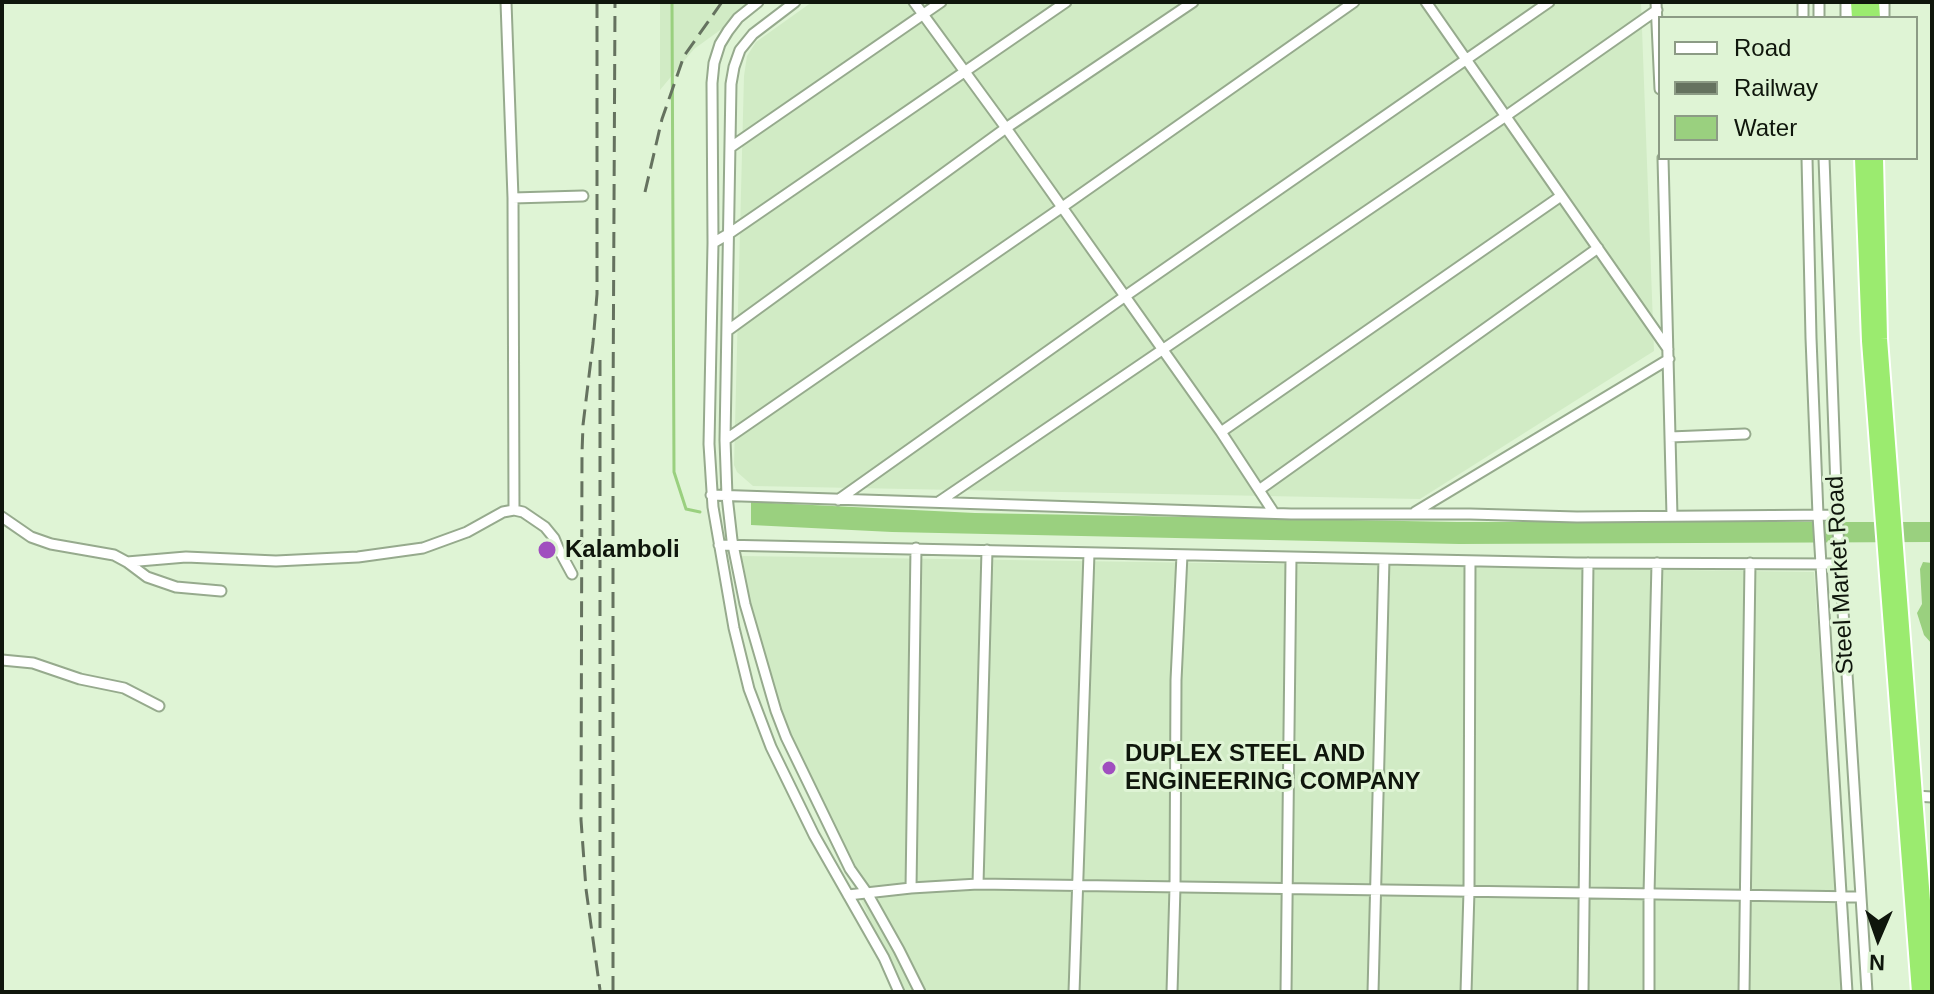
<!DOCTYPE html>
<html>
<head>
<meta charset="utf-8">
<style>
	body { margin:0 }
	#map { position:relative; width:1934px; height:994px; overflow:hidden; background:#dff4d5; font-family:Arial,sans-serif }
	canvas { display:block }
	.frame { position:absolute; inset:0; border:4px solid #0f160c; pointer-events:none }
	.legend { position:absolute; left:1658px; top:16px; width:260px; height:144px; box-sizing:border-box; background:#dff4d5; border:2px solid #8c9b85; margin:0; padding:10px 14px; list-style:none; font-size:24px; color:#0f160c }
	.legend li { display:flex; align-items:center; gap:16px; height:40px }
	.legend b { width:40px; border:2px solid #8c9b85 }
	.north { position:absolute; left:1838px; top:898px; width:80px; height:80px; -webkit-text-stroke:6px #dff4d5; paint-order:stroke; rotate:182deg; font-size:22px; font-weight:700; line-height:32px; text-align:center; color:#0f160c }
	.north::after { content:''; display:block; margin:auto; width:28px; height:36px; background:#0f160c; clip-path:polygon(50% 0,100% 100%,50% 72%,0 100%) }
</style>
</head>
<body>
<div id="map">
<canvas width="1934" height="994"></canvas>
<div class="frame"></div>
<ul class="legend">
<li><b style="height:10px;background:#fff"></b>Road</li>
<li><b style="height:10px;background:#65725f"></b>Railway</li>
<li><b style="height:22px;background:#9ad07f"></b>Water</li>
</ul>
<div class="north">N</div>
</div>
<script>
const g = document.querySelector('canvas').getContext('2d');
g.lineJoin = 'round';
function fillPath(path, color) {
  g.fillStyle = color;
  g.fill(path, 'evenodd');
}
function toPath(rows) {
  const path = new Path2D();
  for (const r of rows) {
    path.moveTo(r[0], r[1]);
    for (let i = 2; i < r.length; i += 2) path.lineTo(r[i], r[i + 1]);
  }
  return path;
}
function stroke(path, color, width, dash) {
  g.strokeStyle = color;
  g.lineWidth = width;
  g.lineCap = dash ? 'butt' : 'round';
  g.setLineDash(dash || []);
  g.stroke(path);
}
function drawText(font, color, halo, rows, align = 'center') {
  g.font = font + ' Arial,sans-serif';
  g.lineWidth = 6;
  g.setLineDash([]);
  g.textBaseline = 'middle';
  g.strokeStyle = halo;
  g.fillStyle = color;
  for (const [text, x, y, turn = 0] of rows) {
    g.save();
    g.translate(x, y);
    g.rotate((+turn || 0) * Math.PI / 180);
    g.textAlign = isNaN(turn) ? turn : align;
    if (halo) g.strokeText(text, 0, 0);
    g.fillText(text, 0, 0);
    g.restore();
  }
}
fillPath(toPath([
	[660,2,759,2,694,49,660,90],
	[812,2,1641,2,1654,351,1420,499,753,486,737,472,734,465,744,76,747,56,756,42],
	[741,556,1814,572,1843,992,904,992,816,805,761,658]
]), '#d1ebc5');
fillPath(toPath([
	[751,502,975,513,1457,522,1932,522,1932,542,1459,544,892,532,751,525],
	[1923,562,1932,563,1932,644,1924,635,1917,613,1922,604,1920,569]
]), '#9ad07f');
stroke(toPath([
	[672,2,674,472,686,509,700,512]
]), '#9ad07f', 3);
const minor = toPath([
	[506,2,513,198],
	[758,2,738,18,728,31,720,44,714,63,712,83,713,243,709,444,713,507,734,628,749,689,771,747,814,835,884,958,899,992],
	[795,2,753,34,740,50,734,67,731,84,725,440,727,496,732,540,745,604,776,711,786,737,850,869,867,893,899,950,920,992],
	[914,2,1006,128,1221,432,1274,513],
	[1426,2,1668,349],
	[1656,2,1660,89],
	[1803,2,1803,18],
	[1819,2,1819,18],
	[1846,2,1846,18],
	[1884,2,1884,18],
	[731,147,941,2],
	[1663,158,1672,516],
	[1807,158,1811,338,1818,515,1847,992],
	[1824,158,1837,515,1867,992],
	[713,243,730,233,1066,2],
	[727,331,1006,128,1193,2],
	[1221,432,1561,196],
	[1670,437,1745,434],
	[725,440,1061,208,1354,2],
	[1259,490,1598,248],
	[711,495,1291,514,1470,514,1577,517,1837,515],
	[838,500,1124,297,1549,2],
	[940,501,1506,116,1657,10],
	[514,510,513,198,583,196],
	[1415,512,1669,359],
	[2,517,31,537,51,544,114,555,127,562,147,577,176,587,221,591],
	[719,545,1576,563,1840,564],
	[127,562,186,557,276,561,358,557,423,548,467,532,503,512,514,510,523,512,545,527,554,538,559,550,572,574],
	[2,660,33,663,80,679,124,688,159,706],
	[1915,796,1932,797],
	[978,884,987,550],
	[911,888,916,548],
	[848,895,911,888,978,884,1861,897],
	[1074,992,1089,553],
	[1172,992,1175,887,1176,680,1182,555],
	[1286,992,1291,558],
	[1373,992,1384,559],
	[1466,992,1469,891,1470,561],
	[1583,992,1588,563],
	[1649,992,1649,894,1657,563],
	[1744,992,1750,563]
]);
const highway = toPath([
	[1858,2,1859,18],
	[1872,2,1873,18],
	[1862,158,1869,341,1919,992],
	[1876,158,1880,339,1930,992]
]);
stroke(minor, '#96aa8d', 13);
stroke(highway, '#fff', 18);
stroke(minor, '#fff', 9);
stroke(highway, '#9beb6f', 14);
stroke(toPath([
	[597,2,597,294,593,343,583,425,582,453,581,820,586,889,600,990],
	[645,192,662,119,684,56,722,2],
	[600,928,600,360],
	[613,992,613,410,615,2]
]), '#65725f', 3, [16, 8]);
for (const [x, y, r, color] of [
	[547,550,10,"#a04fbf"],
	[1109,768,8,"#a04fbf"]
]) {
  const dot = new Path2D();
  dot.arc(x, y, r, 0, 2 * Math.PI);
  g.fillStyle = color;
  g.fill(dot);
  stroke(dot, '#dff4d5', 3);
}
drawText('bold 24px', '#0f160c', '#dff4d5', [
	["Kalamboli",565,550],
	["DUPLEX STEEL AND",1125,754],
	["ENGINEERING COMPANY",1125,782]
], 'left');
drawText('24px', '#0f160c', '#dff4d5', [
	["Steel Market Road",1841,575,-93]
]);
</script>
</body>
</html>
